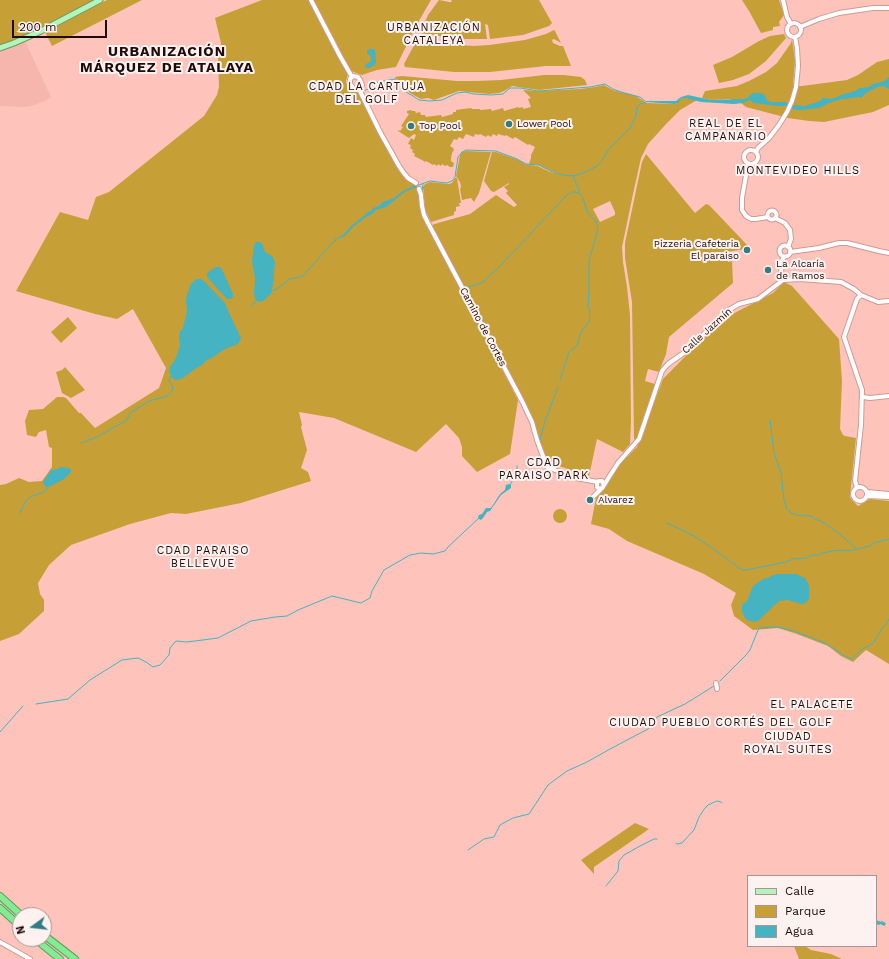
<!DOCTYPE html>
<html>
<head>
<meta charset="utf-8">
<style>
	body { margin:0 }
	#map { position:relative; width:889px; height:959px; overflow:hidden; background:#fec4bc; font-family:"Work Sans",sans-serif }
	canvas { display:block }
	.legend { position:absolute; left:747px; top:875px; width:130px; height:72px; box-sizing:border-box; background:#fef2f0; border:1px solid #a59694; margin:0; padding:5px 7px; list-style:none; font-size:12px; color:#1f0c0a }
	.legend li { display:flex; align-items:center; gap:8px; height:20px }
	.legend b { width:20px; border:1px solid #a59694 }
	.north { position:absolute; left:12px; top:907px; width:40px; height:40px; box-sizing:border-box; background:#fef2f0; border:1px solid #a59694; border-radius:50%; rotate:255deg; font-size:11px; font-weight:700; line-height:16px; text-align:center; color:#1f0c0a }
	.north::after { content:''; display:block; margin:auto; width:14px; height:18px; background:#347c85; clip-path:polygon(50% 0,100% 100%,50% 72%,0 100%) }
	.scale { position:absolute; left:12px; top:20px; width:95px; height:18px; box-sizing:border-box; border:2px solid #1f0c0a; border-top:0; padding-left:5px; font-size:12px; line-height:14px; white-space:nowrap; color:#1f0c0a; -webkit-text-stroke:3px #fef2f0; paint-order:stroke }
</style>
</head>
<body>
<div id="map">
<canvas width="889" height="959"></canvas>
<ul class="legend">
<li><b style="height:5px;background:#b5f3bd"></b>Calle</li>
<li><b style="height:11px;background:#c79f37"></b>Parque</li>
<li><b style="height:11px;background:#45b3c1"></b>Agua</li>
</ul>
<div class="north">N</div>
<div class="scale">200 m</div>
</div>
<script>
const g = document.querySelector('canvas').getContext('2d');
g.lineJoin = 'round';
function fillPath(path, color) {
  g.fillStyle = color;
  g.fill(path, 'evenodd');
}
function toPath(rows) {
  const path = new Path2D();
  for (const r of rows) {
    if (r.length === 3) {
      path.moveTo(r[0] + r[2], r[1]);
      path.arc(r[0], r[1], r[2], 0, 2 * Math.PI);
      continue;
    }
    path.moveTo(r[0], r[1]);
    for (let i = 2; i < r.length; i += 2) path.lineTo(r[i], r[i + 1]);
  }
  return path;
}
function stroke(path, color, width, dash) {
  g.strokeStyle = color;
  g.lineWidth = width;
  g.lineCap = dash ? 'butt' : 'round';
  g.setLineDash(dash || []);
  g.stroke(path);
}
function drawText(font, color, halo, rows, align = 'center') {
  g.font = font + ' "Work Sans",sans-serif';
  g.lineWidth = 4;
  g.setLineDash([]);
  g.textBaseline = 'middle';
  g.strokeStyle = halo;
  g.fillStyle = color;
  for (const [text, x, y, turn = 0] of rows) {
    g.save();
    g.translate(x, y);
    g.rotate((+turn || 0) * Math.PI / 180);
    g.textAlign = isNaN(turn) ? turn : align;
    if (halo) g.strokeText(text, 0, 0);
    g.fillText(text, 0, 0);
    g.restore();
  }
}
fillPath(toPath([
	[25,41,51,97,45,101,31,106,24,107,0,106,0,49]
]), '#f7b6ad');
fillPath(toPath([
	[0,0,96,0,31,34,5,44,0,45],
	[107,0,142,0,52,46,45,32],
	[262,0,310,0,348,74,346,81,348,88,353,92,357,92,359,94,400,172,416,185,419,191,424,219,518,400,510,454,477,472,462,456,462,447,459,438,446,424,416,452,334,418,299,412,302,425,301,427,307,450,301,468,308,472,311,481,241,503,186,514,171,513,130,524,71,545,49,565,38,583,40,594,44,600,44,611,19,634,0,641,0,485,6,484,19,478,29,482,42,481,52,467,52,448,49,447,46,430,39,432,36,437,27,435,25,421,29,410,43,409,57,397,63,397,66,398,79,413,81,413,95,428,159,388,166,368,133,309,117,319,95,314,16,291,60,212,88,220,96,197,109,192,204,116,217,95,219,87,218,57,221,43,215,18],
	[313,0,431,0,416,26,396,67,377,70,362,75,351,71],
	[439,0,449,2,452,2,451,0,539,0,552,23,549,26,523,35,490,39,488,25,485,24,487,39,459,39,420,33,428,15],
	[742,0,779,0,784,15,779,22,780,26,773,27,773,30,761,33,749,11],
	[554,30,555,31,561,43,554,39,552,40,553,43,560,46,563,46,571,66,546,66,490,72,454,72,405,67,404,64,417,40,418,39,449,44,473,46,489,45,525,40,546,34],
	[784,34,786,38,766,61,749,74,733,80,719,83,713,65,732,57,759,41,770,36],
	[792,39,795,60,793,86,802,86,847,80,858,75,877,62,889,59,889,105,873,112,824,122,809,121,788,118,746,107,741,103,730,99,729,99,711,100,702,98,705,91,737,86,749,81,766,72,777,63,791,43],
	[544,75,564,75,581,77,585,80,587,85,539,90,512,86,504,91,499,93,489,94,459,91,434,100,428,98,421,99,410,93,401,82,395,78,395,77,402,76,457,81,477,81,501,80],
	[604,85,613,90,636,96,647,103,676,104,682,98,685,98,697,100,680,110,667,123,648,144,641,158,633,194,622,247,623,262,627,287,630,315,631,421,630,444,623,452,597,439,589,476,550,463,545,454,538,439,534,421,432,225,438,223,470,214,496,195,514,207,517,205,506,193,508,191,504,187,509,184,509,183,494,192,491,191,484,181,492,152,496,152,519,160,525,164,538,166,550,172,561,174,551,171,539,165,529,164,531,158,531,155,535,147,529,144,528,145,515,137,513,139,506,135,505,136,498,134,497,136,493,134,491,137,488,135,486,137,480,134,479,135,475,134,474,137,466,134,463,139,459,137,457,140,454,139,450,146,453,148,454,150,452,153,451,159,451,161,454,163,453,167,450,167,447,165,445,166,442,164,441,166,438,164,437,166,434,164,433,165,426,161,425,162,422,160,414,156,415,154,412,152,413,150,410,148,411,145,408,144,411,138,414,140,416,135,414,134,409,138,398,131,398,130,400,131,403,127,401,126,409,114,407,113,407,111,411,110,412,111,415,111,416,113,420,112,421,115,425,115,426,117,441,115,442,117,453,114,453,112,456,112,456,110,471,108,472,109,480,109,480,110,491,109,492,111,503,108,504,111,518,107,519,108,523,107,523,109,531,107,528,99,531,98,523,90,538,91,580,89,595,87],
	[610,201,615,212,615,215,600,222,593,209],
	[466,151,491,152,479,193,474,202,471,198,462,200,460,189,461,187,460,182,459,181,458,179,456,176,460,155,462,152],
	[646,154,695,213,706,204,709,205,750,248,727,252,728,262,732,261,733,283,669,337,666,354,659,372,648,369,645,381,655,384,637,438,635,440,634,439,632,302,625,258,625,243,642,162],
	[455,178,457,178,461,203,459,203,460,206,456,207,456,211,454,212,454,215,431,222,425,209,423,187,425,184,430,182,449,184,452,183],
	[784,282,792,286,839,339,842,381,840,429,843,435,845,436,856,438,851,487,850,497,851,499,858,506,870,499,889,501,889,664,866,650,853,662,841,656,828,646,797,634,778,628,753,630,734,616,731,605,736,593,704,574,627,541,609,529,591,524,596,498,621,463,637,447,663,379,721,320,773,293],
	[68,317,77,328,61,343,51,332],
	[65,367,85,390,71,398,62,393,56,372,62,370],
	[560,516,7],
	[635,823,649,829,594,867,594,874,581,860],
	[794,946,805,946,811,950,831,954,842,959,799,959]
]), '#c79f37');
fillPath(toPath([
	[370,49,374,49,375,50,376,62,374,66,372,66,369,68,367,68,365,67,366,64,370,62,371,60,371,57,367,53,367,50],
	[889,77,889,89,884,86,878,87,866,93,861,98,859,97,850,98,847,99,842,99,829,103,819,108,802,110,796,110,786,106,778,106,754,103,750,100,743,103,734,104,701,102,685,98,682,98,678,103,675,104,646,102,646,101,676,101,681,97,688,95,711,100,744,99,748,98,750,95,753,93,760,93,764,94,767,100,770,102,785,102,793,105,805,106,820,101,823,98,832,99,841,95,855,91,860,88,869,87,873,84,885,81],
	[416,185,417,188,414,188,405,192,386,207,376,210,371,215,366,217,353,227,345,236,337,239,335,242,334,240,344,234,351,226,366,214,368,212,371,211,373,208,379,206,383,202,394,198,403,191],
	[256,242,259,242,262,243,265,252,272,256,275,262,274,272,274,279,271,294,263,301,260,302,256,301,254,295,255,278,252,262,254,245],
	[216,267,219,267,221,268,225,276,233,294,233,297,231,299,227,299,207,277,207,274,208,272],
	[196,279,201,279,203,280,225,303,230,315,241,338,238,344,227,348,219,353,212,358,207,360,202,365,195,369,183,378,177,380,173,379,169,372,170,367,175,360,180,346,179,336,180,331,183,328,187,311,186,302,187,294,191,284],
	[61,467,69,468,71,470,71,472,64,479,51,486,48,487,45,486,43,482,51,470,55,470],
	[509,484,511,485,511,488,501,495,490,511,487,512,483,518,481,520,479,519,478,517,479,515,482,514,486,508,491,508,500,494,505,490,506,485],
	[777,574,796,574,805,578,808,583,809,588,809,598,806,603,801,604,788,600,779,601,759,620,755,622,747,620,744,616,742,611,742,605,747,601,753,586,763,579,768,578,771,576]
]), '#45b3c1');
stroke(toPath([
	[363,91,368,89,372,85,378,82,395,79,401,84,406,92,413,96,419,100,430,101,442,100,457,93,465,92,474,94,491,95,503,94,510,88,521,88,538,91,590,87,605,84,613,89,621,92,640,97,645,101],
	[416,186,430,181,447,183,452,181,455,177,458,157,462,152,466,150,496,151,517,159,526,164,539,165,550,171,563,175,574,176,584,173,597,166,601,162,608,150,630,128,636,116,637,107,640,104,646,102],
	[422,192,423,184],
	[425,211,430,222],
	[432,226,481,317,487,329,519,391],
	[466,288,483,282,503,263,565,197,571,192,575,192,578,193],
	[271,291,277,289,290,279,303,276,334,241],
	[251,307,257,300],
	[560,380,569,352,577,346,580,335,582,330,589,322,590,313,588,305,589,292,589,261,598,229,596,221,587,212,583,198,579,193,579,189,574,179,574,177],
	[522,396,529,411],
	[770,420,774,453,781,472,784,500,787,509,790,512,796,515,811,516,814,519,821,521,837,532,856,548],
	[540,440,545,421,558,387],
	[81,443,97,437,127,420,130,413,149,401,167,396,173,390,172,385,169,381,170,377,172,376],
	[510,485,517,472,517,466],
	[19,512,21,512,23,506,26,501,30,497,44,492,46,490,47,487],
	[667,523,694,536,708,545,742,570,746,570,786,562,793,559,806,558,812,555,818,555,821,553,828,552,832,551,843,550,849,551,870,546,874,543,889,539],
	[720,681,746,655,750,650,756,635,759,628,778,627,797,632,827,644,836,650,843,655,852,659,862,649,869,646,874,642,882,628,885,626,889,619],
	[36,704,68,699,90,680,122,660,138,658,146,662,153,667,160,665,169,655,170,648,176,641,187,642,218,638,251,621,275,617,287,616,298,610,332,596,361,603,370,598,372,591,384,570,410,555,421,553,433,554,445,551,448,547,479,518],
	[0,732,23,706],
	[676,843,678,844,682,843,694,830,699,817,705,808,708,805,717,801,721,802,722,803],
	[468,850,484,839,494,837,500,825,513,818,529,814,548,785,567,771,587,762,610,749,648,729,657,717,685,704,714,686],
	[606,886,618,871,619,861,624,855,640,846,654,839,657,839]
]), '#45b3c1', 1);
stroke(toPath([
	[876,922,879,923],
	[882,923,884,924]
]), '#45b3c1', 3.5);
const minor = toPath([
	[311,0,340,56,352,77],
	[783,0,787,17,791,24],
	[794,30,7],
	[800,27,819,19,839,13,873,8,889,8],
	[353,76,358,77,360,80,362,85,361,87,359,89,354,89,350,84,350,79,353,76],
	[359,89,380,132,399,166,403,172,408,178,416,183],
	[751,157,7],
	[756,152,758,148,769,138,779,125,787,112,792,101,796,87,798,66,797,48,795,37],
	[748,164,742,198,742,210,746,216,751,219,756,219,768,217],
	[419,189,421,195,422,206,424,215,428,223,522,401,532,422,537,440,547,467,576,478,598,482],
	[772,215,4.5],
	[775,218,785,223,790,230,791,239,788,247],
	[785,251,5.5],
	[790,252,819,248,839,243,847,243,879,251,889,253],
	[783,280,781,273,782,261,784,257],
	[863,397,870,398,889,396],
	[860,494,7],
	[857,487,855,481,861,425,862,390,844,337,857,299,861,295],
	[601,489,598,488,597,487,597,482,599,481,602,481,604,485],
	[867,492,889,494],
	[594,496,603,487,609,477,618,463,639,439,662,371,668,364,688,350,727,311,739,304,758,299,783,280,800,279,841,282,854,289,861,295,878,302,889,301],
	[867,496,889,497],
	[716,683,717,689],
	[0,942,30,959]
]);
const major = toPath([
	[0,48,14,43,41,31,100,0]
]);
const highway = toPath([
	[0,896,21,915],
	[0,908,20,926],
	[44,935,75,959],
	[35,939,60,959]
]);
stroke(minor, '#d09992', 6);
stroke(major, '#609d62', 7);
stroke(highway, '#609d62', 8);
stroke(minor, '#fff', 4);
stroke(major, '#b5f3bd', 5);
stroke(highway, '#83eb91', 6);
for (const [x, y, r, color] of [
	[509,124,4,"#347c85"],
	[411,126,4,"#347c85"],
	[747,250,4,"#347c85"],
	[768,270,4,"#347c85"],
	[590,500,4,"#347c85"]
]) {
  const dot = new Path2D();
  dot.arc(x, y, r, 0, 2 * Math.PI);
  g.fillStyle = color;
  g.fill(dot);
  stroke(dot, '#fef2f0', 1.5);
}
drawText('10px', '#1f0c0a', '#fef2f0', [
	["Lower Pool",517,124],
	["Top Pool",419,126],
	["Pizzeria Cafeteria",739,244,"right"],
	["El paraiso",739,256,"right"],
	["La Alcaría",776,264],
	["de Ramos",776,276],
	["Alvarez",598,500]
], 'left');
drawText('10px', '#1f0c0a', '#fef2f0', [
	["Camino de Cortes",483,327,62],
	["Calle Jazmín",707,331,-42]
]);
g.letterSpacing = '1px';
drawText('11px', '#1f0c0a', '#fef2f0', [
	["URBANIZACIÓN",434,28],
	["CATALEYA",434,41],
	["CDAD LA CARTUJA",367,87],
	["DEL GOLF",367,100],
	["REAL DE EL",726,124],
	["CAMPANARIO",726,137],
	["MONTEVIDEO HILLS",798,171],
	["CDAD",544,463],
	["PARAISO PARK",544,476],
	["CDAD PARAISO",203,551],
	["BELLEVUE",203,564],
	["EL PALACETE",812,705],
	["CIUDAD PUEBLO CORTÉS DEL GOLF",721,723],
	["CIUDAD",788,737],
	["ROYAL SUITES",788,750]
]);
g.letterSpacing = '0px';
g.letterSpacing = '1px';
drawText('bold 14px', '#1f0c0a', '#fef2f0', [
	["URBANIZACIÓN",167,52],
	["MÁRQUEZ DE ATALAYA",167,68]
]);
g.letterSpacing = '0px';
</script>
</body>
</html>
